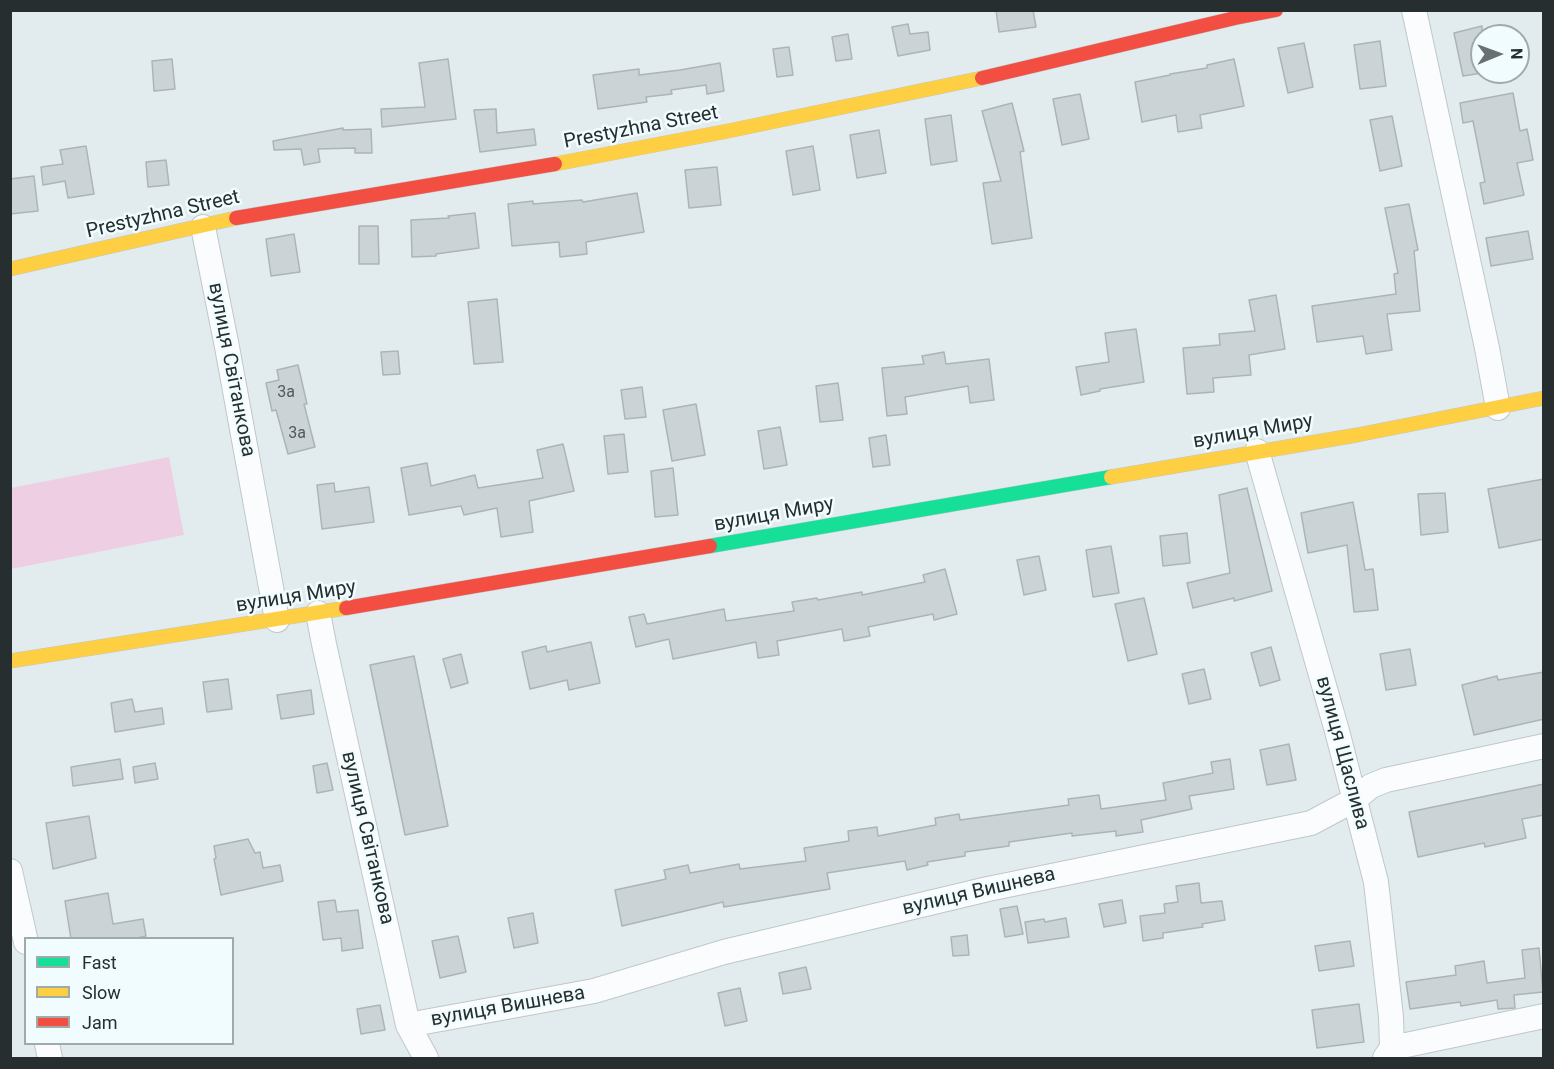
<!DOCTYPE html>
<html>
<head>
<meta charset="utf-8">
<style>
	body { margin:0 }
	#map { position:relative; width:1554px; height:1069px; overflow:hidden; background:#e2ecef; font-family:Roboto,sans-serif }
	canvas { display:block }
	.frame { position:absolute; inset:0; border:12px solid #272e2f; pointer-events:none }
	.legend { position:absolute; left:24px; top:937px; width:210px; height:108px; box-sizing:border-box; background:#f0fcfe; border:2px solid #a0aaab; margin:0; padding:8px 10px; list-style:none; font-size:18px; color:#272e2f }
	.legend li { display:flex; align-items:center; gap:12px; height:30px }
	.legend b { width:30px; border:2px solid #a0aaab }
	.north { position:absolute; left:1470px; top:24px; width:60px; height:60px; box-sizing:border-box; background:#f0fcfe; border:2px solid #a0aaab; border-radius:50%; rotate:89deg; font-size:16px; font-weight:700; line-height:24px; text-align:center; color:#272e2f }
	.north::after { content:''; display:block; margin:auto; width:21px; height:27px; background:#687072; clip-path:polygon(50% 0,100% 100%,50% 72%,0 100%) }
</style>
</head>
<body>
<div id="map">
<canvas width="1554" height="1069"></canvas>
<div class="frame"></div>
<ul class="legend">
<li><b style="height:8px;background:#16e098"></b>Fast</li>
<li><b style="height:8px;background:#ffcf43"></b>Slow</li>
<li><b style="height:8px;background:#f24e42"></b>Jam</li>
</ul>
<div class="north">N</div>
</div>
<script>
const g = document.querySelector('canvas').getContext('2d');
g.lineJoin = 'round';
function fillPath(path, color) {
  g.fillStyle = color;
  g.fill(path, 'evenodd');
}
function toPath(rows) {
  const path = new Path2D();
  for (const r of rows) {
    path.moveTo(r[0], r[1]);
    for (let i = 2; i < r.length; i += 2) path.lineTo(r[i], r[i + 1]);
  }
  return path;
}
function stroke(path, color, width, dash) {
  g.strokeStyle = color;
  g.lineWidth = width;
  g.lineCap = dash ? 'butt' : 'round';
  g.setLineDash(dash || []);
  g.stroke(path);
}
function drawText(font, color, halo, rows, align = 'center') {
  g.font = font + ' Roboto,sans-serif';
  g.lineWidth = 5;
  g.setLineDash([]);
  g.textBaseline = 'middle';
  g.strokeStyle = halo;
  g.fillStyle = color;
  for (const [text, x, y, turn = 0] of rows) {
    g.save();
    g.translate(x, y);
    g.rotate((+turn || 0) * Math.PI / 180);
    g.textAlign = isNaN(turn) ? turn : align;
    if (halo) g.strokeText(text, 0, 0);
    g.fillText(text, 0, 0);
    g.restore();
  }
}
fillPath(toPath([
	[169,457,184,535,11,569,11,488]
]), '#eecee2');
const building = toPath([
	[996,10,1033,10,1036,27,999,32,996,10],
	[908,24,910,34,928,32,930,50,898,56,892,27,908,24],
	[1482,26,1482,73,1463,76,1454,33,1482,26],
	[848,34,852,59,836,61,832,37,848,34],
	[1380,41,1386,86,1360,89,1354,45,1380,41],
	[1304,43,1313,87,1288,93,1278,48,1304,43],
	[789,47,793,75,777,77,773,49,789,47],
	[172,59,175,89,154,91,152,61,172,59],
	[448,59,456,119,382,127,381,109,425,107,419,63,448,59],
	[1234,59,1244,106,1200,115,1202,128,1178,132,1176,115,1142,122,1135,82,1170,75,1170,74,1207,68,1207,65,1234,59],
	[720,63,724,91,707,94,706,85,671,90,672,94,646,97,647,102,598,109,593,75,639,69,639,75,680,70,720,63],
	[1513,93,1520,131,1527,129,1533,160,1517,163,1524,195,1484,204,1480,183,1485,182,1473,121,1463,123,1460,103,1513,93],
	[1080,94,1089,139,1062,145,1053,99,1080,94],
	[1012,103,1024,151,1020,152,1032,238,992,244,983,183,1001,181,982,111,1012,103],
	[496,109,497,133,534,129,536,145,480,152,474,110,496,109],
	[951,115,957,161,931,165,925,119,951,115],
	[1392,116,1402,166,1380,171,1370,120,1392,116],
	[343,128,343,130,371,129,372,153,355,153,355,148,318,149,320,162,304,165,301,149,274,150,273,141,343,128],
	[879,130,886,173,857,178,850,135,879,130],
	[86,146,94,194,68,198,65,181,43,185,41,167,63,164,60,150,86,146],
	[813,146,820,190,793,195,786,151,813,146],
	[166,160,169,185,148,187,146,162,166,160],
	[717,167,721,205,689,208,685,170,717,167],
	[34,176,38,211,10,214,10,179,34,176],
	[637,193,644,232,586,242,587,254,560,257,559,242,512,246,508,204,533,201,533,204,582,200,583,202,637,193],
	[1409,204,1418,250,1414,251,1420,311,1387,314,1392,350,1366,354,1363,336,1317,342,1312,306,1396,294,1394,274,1398,273,1385,208,1409,204],
	[475,213,479,248,436,254,436,256,412,257,411,220,449,218,448,216,475,213],
	[359,226,378,226,379,264,359,264,359,226],
	[1528,231,1533,259,1491,266,1486,238,1528,231],
	[294,234,300,272,271,276,266,239,294,234],
	[1276,295,1285,349,1249,355,1251,375,1213,378,1214,392,1187,394,1183,348,1220,345,1219,334,1255,331,1249,300,1276,295],
	[497,299,503,362,474,364,468,302,497,299],
	[1136,329,1144,382,1100,389,1100,391,1081,395,1076,367,1109,362,1105,333,1136,329],
	[398,351,400,374,383,375,381,352,398,351],
	[944,352,946,364,989,359,994,400,970,403,968,386,905,397,907,414,887,416,882,368,924,364,922,356,944,352],
	[298,365,307,404,304,404,315,447,288,454,276,410,272,411,266,383,279,380,277,370,298,365],
	[838,383,843,420,820,422,816,386,838,383],
	[642,387,646,417,625,419,621,390,642,387],
	[696,404,705,455,672,461,663,410,696,404],
	[780,427,787,465,764,469,758,431,780,427],
	[624,434,628,472,608,474,604,436,624,434],
	[886,435,890,465,873,467,869,438,886,435],
	[563,444,574,491,529,501,533,532,501,537,497,508,464,515,461,506,409,515,401,468,427,463,431,486,475,475,478,488,543,478,537,450,563,444],
	[673,468,678,515,655,517,651,471,673,468],
	[1544,479,1544,539,1499,548,1488,489,1544,479],
	[334,483,335,492,369,487,374,522,322,529,317,485,334,483],
	[1247,488,1272,591,1234,601,1234,598,1193,608,1187,583,1230,573,1219,495,1247,488],
	[1445,493,1448,532,1421,535,1418,494,1445,493],
	[1353,502,1365,570,1373,569,1378,610,1354,612,1347,545,1308,553,1301,513,1353,502],
	[1187,533,1190,563,1163,566,1160,536,1187,533],
	[1111,546,1119,593,1093,597,1086,550,1111,546],
	[1039,556,1046,590,1024,595,1017,560,1039,556],
	[945,569,957,614,934,620,933,614,868,627,870,636,844,641,842,629,777,641,779,655,758,658,756,642,673,659,669,639,636,647,629,617,644,614,647,624,724,609,726,621,794,611,792,602,817,598,818,600,862,592,862,595,925,582,923,575,945,569],
	[1144,598,1157,654,1128,661,1115,604,1144,598],
	[591,642,600,683,569,690,567,680,530,689,522,652,546,646,547,652,591,642],
	[1271,647,1280,680,1260,686,1251,653,1271,647],
	[1410,649,1416,685,1386,690,1380,654,1410,649],
	[461,654,468,683,451,688,443,659,461,654],
	[414,656,448,826,405,835,370,665,414,656],
	[1204,669,1211,699,1189,704,1182,674,1204,669],
	[1544,672,1544,719,1474,735,1462,685,1497,676,1498,680,1544,672],
	[228,679,232,709,207,712,203,682,228,679],
	[311,690,314,714,281,719,277,695,311,690],
	[132,699,135,712,162,708,164,724,115,732,111,703,132,699],
	[1289,744,1296,780,1267,785,1260,750,1289,744],
	[120,759,123,779,73,786,71,767,120,759],
	[1230,759,1234,789,1189,796,1192,809,1141,820,1143,832,1116,836,1116,831,1072,836,1072,833,1009,842,1009,846,965,852,965,856,927,862,928,865,907,870,905,861,827,873,830,889,724,907,723,902,622,926,615,890,666,879,664,870,688,865,690,873,739,864,740,869,806,861,804,848,849,841,848,831,877,827,878,836,936,825,935,818,959,814,960,820,1069,805,1068,799,1099,795,1101,809,1166,800,1163,783,1213,773,1211,762,1230,759],
	[155,763,158,779,135,783,133,767,155,763],
	[327,763,333,790,317,793,313,766,327,763],
	[1544,784,1544,815,1522,819,1526,838,1485,847,1484,843,1418,857,1409,812,1544,784],
	[89,816,96,858,53,869,46,823,89,816],
	[248,839,255,853,260,852,263,868,280,865,283,881,221,895,214,859,216,858,214,846,248,839],
	[1199,883,1201,903,1222,901,1225,920,1202,924,1203,927,1163,933,1163,938,1143,941,1140,916,1165,913,1164,904,1178,902,1176,886,1199,883],
	[108,893,113,924,143,919,146,936,133,939,71,939,65,901,108,893],
	[335,900,337,912,358,910,363,948,342,951,341,938,323,940,318,902,335,900],
	[1122,900,1126,923,1104,927,1099,904,1122,900],
	[1017,906,1023,934,1005,937,1000,909,1017,906],
	[533,913,538,943,514,948,508,918,533,913],
	[1066,918,1069,937,1028,943,1025,922,1044,919,1045,922,1066,918],
	[967,935,969,955,953,956,951,937,967,935],
	[458,936,466,972,440,978,432,941,458,936],
	[1350,941,1354,966,1319,971,1315,946,1350,941],
	[1539,948,1543,992,1514,995,1515,1008,1498,1009,1497,1000,1461,1006,1460,1002,1410,1009,1406,982,1456,975,1455,966,1484,961,1487,983,1525,978,1522,950,1539,948],
	[806,967,811,989,783,994,779,973,806,967],
	[740,988,747,1021,725,1026,718,993,740,988],
	[1359,1004,1364,1042,1317,1048,1312,1010,1359,1004],
	[380,1005,385,1030,361,1034,357,1009,380,1005]
]);
fillPath(building, '#cbd3d6');
stroke(building, '#acb4b6', 1.5);
const street = toPath([
	[1414,10,1487,348,1498,408],
	[203,227,227,347,277,620],
	[1257,451,1337,731,1376,882,1391,1017,1392,1048,1385,1058],
	[318,613,324,644,408,1025,426,1058],
	[10,871,26,942],
	[408,1025,594,991,724,952,988,889,1311,823,1354,800,1371,786,1386,780,1544,746],
	[47,1044,50,1058],
	[1392,1048,1544,1016]
]);
const fast = toPath([
	[710,546,1111,477]
]);
const slow = toPath([
	[555,164,728,131,982,78],
	[10,269,236,218],
	[1111,477,1357,435,1544,398],
	[10,661,346,608]
]);
const jam = toPath([
	[982,78,1235,18,1276,10],
	[236,218,555,164],
	[346,608,710,546]
]);
stroke(street, '#bfc7c9', 26);
stroke(fast, '#bfc7c9', 15);
stroke(slow, '#bfc7c9', 15);
stroke(jam, '#bfc7c9', 15);
stroke(street, '#fbfcfd', 24);
stroke(fast, '#16e098', 14);
stroke(slow, '#ffcf43', 14);
stroke(jam, '#f24e42', 14);
drawText('16px', '#52595a', null, [
	["3а",286,393],
	["3а",297,434]
]);
drawText('20px', '#272e2f', '#f0fcfe', [
	["Prestyzhna Street",641,128,-11],
	["Prestyzhna Street",163,215,-13],
	["вулиця Світанкова",231,370,79],
	["вулиця Миру",1253,432,-10],
	["вулиця Миру",774,515,-10],
	["вулиця Миру",296,597,-9],
	["вулиця Щаслива",1342,753,75],
	["вулиця Світанкова",367,838,77],
	["вулиця Вишнева",979,892,-13],
	["вулиця Вишнева",508,1007,-10]
]);
</script>
</body>
</html>
